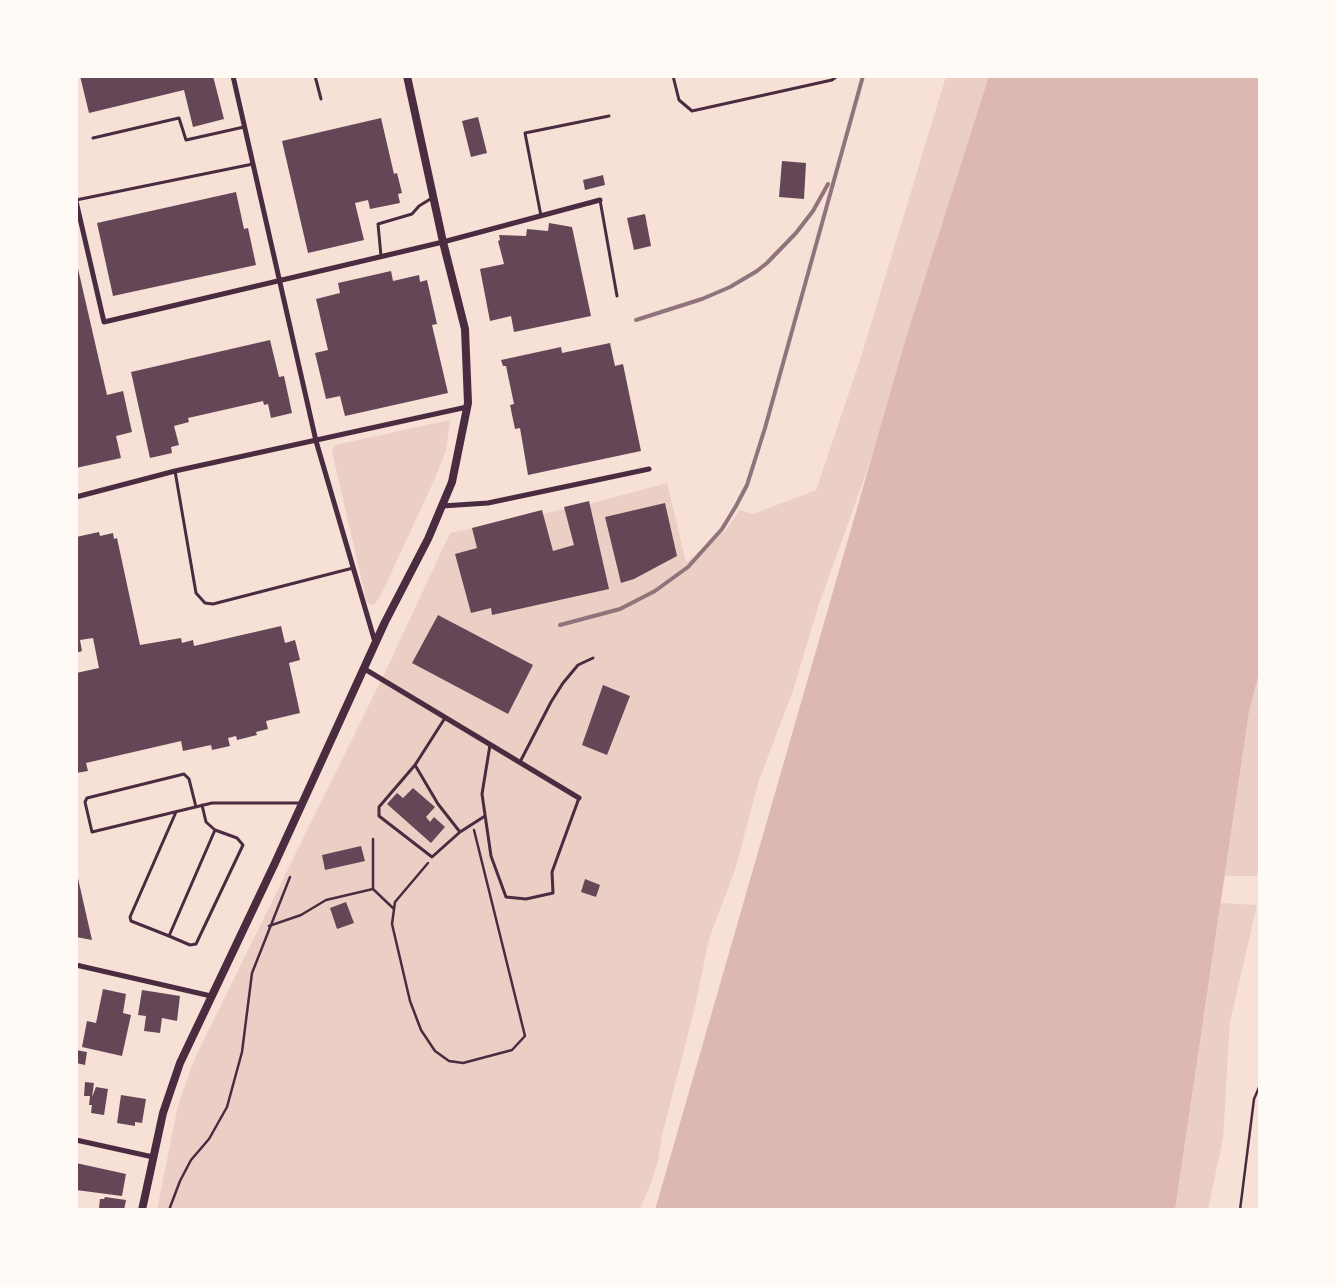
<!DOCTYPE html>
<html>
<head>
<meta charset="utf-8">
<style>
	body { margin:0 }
	#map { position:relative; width:1336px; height:1286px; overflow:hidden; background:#f7e1d7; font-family:Raleway,sans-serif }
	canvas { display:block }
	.frame { position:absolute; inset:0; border:78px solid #fffaf5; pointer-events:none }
</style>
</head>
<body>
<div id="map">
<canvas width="1336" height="1286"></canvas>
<div class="frame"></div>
</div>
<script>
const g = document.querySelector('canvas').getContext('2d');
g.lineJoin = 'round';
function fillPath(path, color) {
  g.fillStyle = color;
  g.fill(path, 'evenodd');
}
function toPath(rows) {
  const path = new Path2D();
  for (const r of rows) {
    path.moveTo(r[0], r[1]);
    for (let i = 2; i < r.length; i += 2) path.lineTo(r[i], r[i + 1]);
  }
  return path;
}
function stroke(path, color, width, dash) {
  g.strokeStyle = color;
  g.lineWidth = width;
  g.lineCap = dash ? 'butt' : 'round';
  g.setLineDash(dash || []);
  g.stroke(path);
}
fillPath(toPath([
	[946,76,991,76,867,471,818,607,793,691,759,780,735,870,709,939,695,1007,662,1135,658,1161,649,1189,639,1210,157,1210,178,1105,194,1060,387,668,450,533,589,504,667,483,686,562,725,531,740,510,753,514,816,490,860,360],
	[450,420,446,451,432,485,380,597,374,605,367,603,332,452,335,445],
	[1260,669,1260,867,1257,876,1225,876,1249,712],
	[1221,903,1257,905,1230,1022,1223,1138,1208,1210,1175,1210]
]), '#ebcfc5');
fillPath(toPath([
	[989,76,1260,76,1260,669,1249,712,1175,1210,655,1210,906,338]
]), '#dcb8b0');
fillPath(toPath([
	[80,76,213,76,224,119,193,127,184,90,89,113],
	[478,117,487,153,471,157,462,121],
	[381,118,394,174,397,173,402,193,398,194,400,203,370,209,368,200,355,203,364,240,308,253,282,141],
	[782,161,806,163,804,199,779,197],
	[603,175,605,185,585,190,583,180],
	[236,192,244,229,248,228,256,265,113,296,97,223],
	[645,214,651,246,634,250,627,218],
	[549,223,572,227,591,316,514,332,511,316,490,321,480,269,504,264,498,241,500,240,499,235,526,236,527,229,548,231],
	[76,260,107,395,123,391,132,432,116,436,121,458,76,468],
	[391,271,393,281,419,275,420,282,427,280,437,324,432,325,448,393,345,416,340,396,326,399,315,353,328,350,316,299,340,293,338,283],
	[270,340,279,377,284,376,292,413,271,418,268,404,264,405,263,401,188,418,189,422,174,426,179,445,171,447,172,453,150,458,131,372],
	[610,343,615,366,623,364,641,451,528,475,520,428,515,429,510,405,514,404,506,366,503,366,501,360,561,347,562,353],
	[589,501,609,589,492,615,491,608,471,613,455,554,477,548,472,528,542,510,553,551,574,545,564,507],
	[665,503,677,556,634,579,621,583,605,517],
	[99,532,100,536,113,533,114,539,117,538,140,645,181,638,182,643,193,640,194,646,281,626,285,643,295,640,300,660,289,663,300,713,266,721,268,729,256,732,257,735,237,740,236,736,228,738,230,746,212,750,211,745,183,751,181,741,86,763,88,771,76,773,76,673,99,668,93,638,80,640,82,651,76,653,76,537],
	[438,615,533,665,508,714,412,663],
	[603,685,630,696,607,755,582,745],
	[413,788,435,807,426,817,430,822,434,817,445,827,431,843,387,804,397,793,403,798],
	[361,846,365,861,325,870,322,855],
	[76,874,77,874,92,940,76,937],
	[585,879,600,885,596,897,581,892],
	[346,902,354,923,337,929,330,908],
	[103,989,126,994,123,1013,131,1015,122,1056,82,1047,87,1021,96,1023],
	[142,990,180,996,177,1021,162,1018,160,1033,144,1031,146,1016,138,1015],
	[76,1050,87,1052,85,1065,76,1063],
	[85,1082,94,1083,92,1097,96,1087,108,1089,104,1115,91,1113,92,1105,89,1105,90,1096,84,1096],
	[121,1095,146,1099,142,1123,135,1122,135,1126,117,1123],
	[76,1163,126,1174,122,1196,76,1190],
	[105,1197,126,1200,124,1210,95,1210,95,1208,99,1208,100,1199,104,1199]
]), '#644757');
stroke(toPath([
	[373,839,373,889,394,909],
	[428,863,395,902,392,924,410,1001,421,1030,435,1051,449,1061,463,1063,512,1050,525,1036,474,830],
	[269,926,301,915,326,900,373,889],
	[169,1210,180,1181,191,1160,209,1139,227,1107,242,1052,252,973,290,877],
	[1240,1210,1254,1099,1260,1085]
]), '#4a2c40', 2.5);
stroke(toPath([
	[315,76,321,99],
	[673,76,679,100,692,111,832,80,837,76],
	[93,138,179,118,186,140,244,127],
	[76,200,253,164],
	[600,200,617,296],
	[541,216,525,133,609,116],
	[381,256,378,224,412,214,419,206,432,198],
	[175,471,196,593,205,603,213,604,353,568],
	[445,718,415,765,379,807,379,816,432,857,460,832,485,816],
	[490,745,482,794,491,856,506,897,526,899,553,893,552,872,579,798],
	[520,762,551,702,563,683,578,665,593,658],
	[415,765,438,804,460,832],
	[196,807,189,779,184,774,87,798,85,802,92,832,212,803,302,803],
	[176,812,130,917,131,921,169,936,215,830,206,822,202,805],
	[169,936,190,945,196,944,243,845,237,838,215,830]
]), '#4a2c40', 3);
stroke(toPath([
	[233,76,316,441,375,642],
	[76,201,104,322,443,242,600,200],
	[76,497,175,471,467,407],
	[442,506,488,503,649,469],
	[363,668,579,798],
	[76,965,211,996],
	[76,1140,153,1157]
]), '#4a2c40', 5);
stroke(toPath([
	[142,1210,163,1113,180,1063,275,863,385,622,428,539,452,482,468,403,465,329,443,242,407,76]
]), '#4a2c40', 8);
stroke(toPath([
	[636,320,702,299,730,287,757,271,767,263,796,233,813,211,828,184],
	[560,625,620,609,655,591,688,567,722,529,736,506,747,485,765,428,863,76]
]), '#8f747c', 4);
</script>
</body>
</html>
